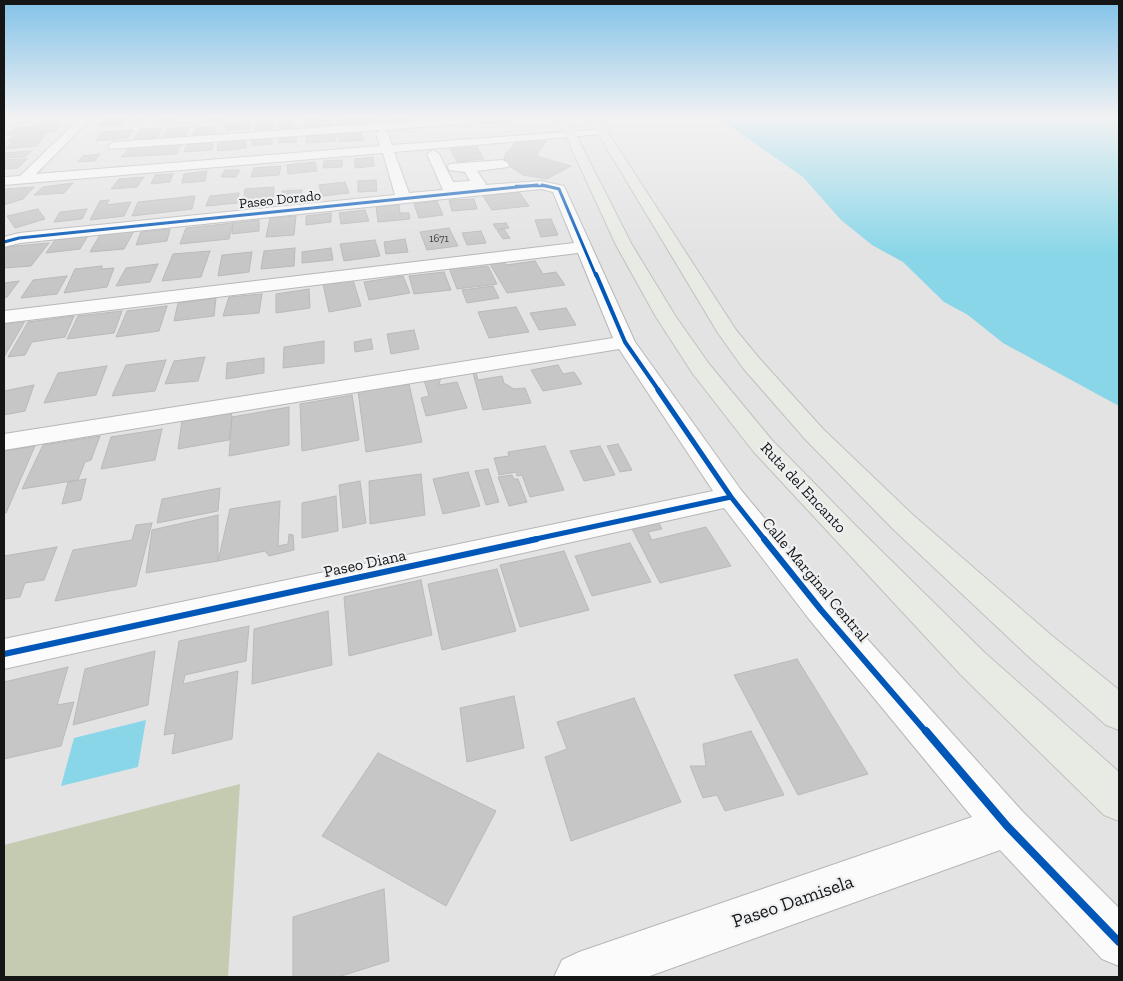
<!DOCTYPE html>
<html>
<head>
<meta charset="utf-8">
<style>
	body { margin:0 }
	#map { position:relative; width:1123px; height:981px; overflow:hidden; background:#e3e3e4; font-family:"Zilla Slab",serif }
	canvas { display:block }
	.frame { position:absolute; inset:0; border:5px solid #151516; pointer-events:none }
</style>
</head>
<body>
<div id="map">
<canvas width="1123" height="981"></canvas>
<div class="frame"></div>
</div>
<script>
const g = document.querySelector('canvas').getContext('2d');
g.lineJoin = 'round';
function fillPath(path, color) {
  g.fillStyle = color;
  g.fill(path, 'evenodd');
}
function toPath(rows) {
  const path = new Path2D();
  for (const r of rows) {
    path.moveTo(r[0], r[1]);
    for (let i = 2; i < r.length; i += 2) path.lineTo(r[i], r[i + 1]);
  }
  return path;
}
function stroke(path, color, width, dash) {
  g.strokeStyle = color;
  g.lineWidth = width;
  g.lineCap = dash ? 'butt' : 'round';
  g.setLineDash(dash || []);
  g.stroke(path);
}
function drawText(font, color, halo, rows, align = 'center') {
  g.font = font + ' "Zilla Slab",serif';
  g.lineWidth = 4.5;
  g.setLineDash([]);
  g.textBaseline = 'middle';
  g.strokeStyle = halo;
  g.fillStyle = color;
  for (const [text, x, y, turn = 0] of rows) {
    g.save();
    g.translate(x, y);
    g.rotate((+turn || 0) * Math.PI / 180);
    g.textAlign = isNaN(turn) ? turn : align;
    if (halo) g.strokeText(text, 0, 0);
    g.fillText(text, 0, 0);
    g.restore();
  }
}
fillPath(toPath([
	[240,784,228,977,4,977,4,845]
]), '#c4cbb1');
fillPath(toPath([
	[717,117,1119,117,1119,406,1003,343,968,315,944,302,903,262,872,245,841,220,803,177],
	[146,720,138,767,61,786,74,738]
]), '#89d6e9');
const building = toPath([
	[38,117,70,117,35,120,38,117],
	[128,117,124,125,98,126,103,119,128,117],
	[135,117,152,117,149,120,131,121,135,117],
	[157,117,176,117,175,120,154,121,157,117],
	[210,117,226,117,225,120,208,121,210,117],
	[318,117,319,119,329,119,332,125,306,127,303,118,318,117],
	[338,117,381,117,382,121,338,124,338,117],
	[385,117,409,117,412,121,389,123,385,117],
	[292,119,292,128,279,129,279,120,292,119],
	[61,120,56,124,36,125,41,121,61,120],
	[273,120,272,129,255,130,257,122,273,120],
	[249,121,249,129,226,131,226,123,249,121],
	[60,125,54,132,7,135,14,128,60,125],
	[217,126,213,136,191,137,196,128,217,126],
	[189,127,185,138,161,140,167,129,189,127],
	[162,128,156,139,134,139,140,129,162,128],
	[133,130,128,138,96,141,101,132,133,130],
	[335,131,336,141,306,143,306,133,335,131],
	[359,131,364,140,340,142,336,133,359,131],
	[47,133,41,140,6,142,14,136,47,133],
	[296,136,297,142,279,143,279,137,296,136],
	[537,137,546,141,536,156,571,166,547,179,523,175,508,165,504,159,506,153,519,139,537,137],
	[272,139,272,144,252,146,252,140,272,139],
	[246,140,246,148,217,151,218,142,246,140],
	[42,141,37,146,5,149,11,143,42,141],
	[213,142,212,150,184,152,187,144,213,142],
	[181,145,176,154,121,157,129,148,181,145],
	[477,147,484,159,457,162,450,149,477,147],
	[32,151,25,157,4,158,4,153,32,151],
	[100,154,95,161,78,162,83,156,100,154],
	[373,157,374,166,355,168,355,159,373,157],
	[27,159,18,168,4,169,4,160,27,159],
	[342,160,342,167,323,168,324,161,342,160],
	[315,162,317,171,288,174,287,165,315,162],
	[281,166,279,175,251,177,254,168,281,166],
	[225,170,240,170,236,177,221,177,225,170],
	[207,171,205,181,182,183,184,174,207,171],
	[173,174,170,182,151,184,155,175,173,174],
	[144,177,137,187,111,189,119,179,144,177],
	[376,180,377,191,358,192,358,181,376,180],
	[345,182,349,193,322,196,319,185,345,182],
	[73,183,64,193,34,195,43,187,73,183],
	[34,187,23,199,4,205,4,191,6,189,34,187],
	[274,187,273,201,243,204,245,189,274,187],
	[302,190,301,198,281,199,282,191,302,190],
	[519,192,529,206,492,210,483,196,519,192],
	[239,193,237,203,206,206,210,196,239,193],
	[195,196,192,209,132,216,138,202,195,196],
	[474,199,477,209,452,211,449,200,474,199],
	[109,200,106,205,131,202,124,216,90,220,100,201,109,200],
	[437,201,443,215,419,218,414,204,437,201],
	[399,205,400,213,409,213,410,219,378,222,376,207,399,205],
	[38,209,45,219,15,228,7,216,38,209],
	[87,209,82,219,54,222,60,212,87,209],
	[365,210,369,221,341,224,339,213,365,210],
	[331,213,331,222,306,225,306,216,331,213],
	[296,216,294,235,266,237,270,218,296,216],
	[551,219,558,235,541,237,535,220,551,219],
	[259,220,259,231,232,234,233,223,259,220],
	[233,223,229,239,180,244,186,228,233,223],
	[506,223,509,228,496,229,493,224,506,223],
	[449,228,458,246,427,250,420,232,449,228],
	[170,229,167,241,136,245,141,232,170,229],
	[504,229,510,238,503,239,497,230,504,229],
	[134,231,124,249,90,252,101,233,134,231],
	[481,231,486,243,467,245,462,233,481,231],
	[88,236,80,249,46,253,55,240,88,236],
	[405,239,408,252,386,254,384,242,405,239],
	[375,240,380,256,344,261,340,244,375,240],
	[49,243,31,266,4,268,4,247,49,243],
	[295,248,294,266,261,269,264,251,295,248],
	[331,248,333,260,302,263,302,252,331,248],
	[210,251,201,277,162,281,173,254,210,251],
	[252,252,249,272,218,276,222,255,252,252],
	[535,261,543,274,556,272,565,285,507,293,490,264,504,262,506,265,535,261],
	[158,264,150,282,116,286,126,268,158,264],
	[102,266,101,269,114,268,107,287,64,293,75,269,102,266],
	[462,266,463,269,488,266,497,284,457,289,449,268,462,266],
	[444,272,451,290,414,294,409,276,444,272],
	[67,276,57,294,21,298,33,280,67,276],
	[403,276,410,293,369,300,364,282,403,276],
	[353,280,361,306,329,312,323,284,353,280],
	[19,281,7,297,4,298,4,283,19,281],
	[493,286,499,298,467,303,462,290,493,286],
	[309,289,310,308,276,313,276,294,309,289],
	[262,294,259,313,223,316,229,297,262,294],
	[216,298,214,316,174,321,178,303,216,298],
	[167,306,159,331,116,337,127,311,167,306],
	[516,307,529,332,489,338,478,312,516,307],
	[566,308,576,325,539,330,530,313,566,308],
	[122,311,114,333,67,339,78,316,122,311],
	[74,316,65,337,32,342,25,355,8,357,28,322,74,316],
	[25,321,4,357,4,324,25,321],
	[414,330,419,349,391,354,387,334,414,330],
	[371,339,373,349,355,352,354,342,371,339],
	[324,341,324,363,283,368,284,347,324,341],
	[205,357,198,381,165,384,174,361,205,357],
	[264,358,264,373,226,379,227,363,264,358],
	[166,360,155,391,112,396,126,365,166,360],
	[558,365,563,374,574,372,582,384,543,391,531,370,558,365],
	[107,366,96,395,44,403,58,373,107,366],
	[442,373,439,385,457,382,467,408,426,416,421,398,429,396,423,377,442,373],
	[473,373,476,373,478,380,502,376,504,383,514,389,525,388,531,403,483,410,473,373],
	[409,384,422,442,366,452,358,391,409,384],
	[34,385,25,411,4,415,4,391,34,385],
	[352,395,359,440,302,451,300,404,352,395],
	[289,407,289,445,229,456,232,417,289,407],
	[231,412,232,417,229,440,178,449,182,421,231,412],
	[162,429,155,460,101,469,111,437,162,429],
	[100,436,91,460,85,462,78,480,22,489,43,445,100,436],
	[618,444,632,470,620,472,607,446,618,444],
	[35,446,6,513,4,513,4,451,35,446],
	[545,446,564,490,530,497,522,475,517,476,516,472,499,475,494,458,509,456,508,452,545,446],
	[600,446,615,475,584,481,570,451,600,446],
	[488,469,499,502,486,505,475,471,488,469],
	[468,472,480,506,443,514,433,479,468,472],
	[421,474,425,515,370,524,369,481,421,474],
	[512,475,514,479,518,479,527,502,509,506,498,477,512,475],
	[86,479,81,500,62,504,68,482,86,479],
	[360,481,366,523,343,528,339,485,360,481],
	[220,488,218,511,157,523,162,499,220,488],
	[336,496,338,531,302,538,302,503,336,496],
	[280,501,278,546,288,544,289,534,293,535,294,550,269,556,265,551,218,561,230,509,280,501],
	[218,515,218,561,146,573,152,530,218,515],
	[658,521,662,529,648,532,652,540,706,527,731,566,660,583,631,527,658,521],
	[152,523,136,586,55,601,73,550,132,540,136,525,152,523],
	[630,543,651,582,592,596,575,556,630,543],
	[57,547,44,580,25,583,20,597,4,599,4,556,57,547],
	[564,551,589,610,520,627,500,565,564,551],
	[497,569,516,631,442,650,428,584,497,569],
	[421,580,432,635,349,656,344,597,421,580],
	[328,611,332,665,252,684,254,629,328,611],
	[249,626,246,661,185,675,183,684,238,671,232,739,172,754,175,733,164,735,179,641,249,626],
	[155,651,148,705,73,725,85,669,155,651],
	[797,659,868,774,798,795,734,675,797,659],
	[68,667,57,705,74,702,61,746,4,759,4,682,68,667],
	[514,696,524,748,467,762,460,708,514,696],
	[634,698,681,802,571,841,545,757,567,749,557,722,634,698],
	[751,731,784,795,725,811,717,795,703,798,690,766,706,766,703,744,751,731],
	[378,753,496,811,446,906,322,836,378,753],
	[384,889,389,961,338,977,293,977,293,917,384,889]
]);
fillPath(building, '#c6c6c7');
stroke(building, '#b9b9ba', 1);
const minor = toPath([
	[81,117,92,117,36,174,380,146,376,133,381,130,110,149,108,146,114,142,470,117,516,117,511,120,383,130,388,133,392,145,606,129,608,131,602,134,394,152,409,193,443,190,427,154,433,150,439,154,453,182,470,181,465,172,449,170,448,167,449,164,503,160,509,164,508,167,477,171,486,184,485,185,541,181,564,186,635,342,741,490,833,601,1022,811,1119,908,1119,966,1102,959,1000,850,647,977,554,977,562,960,579,952,972,817,809,619,724,508,4,669,4,639,713,491,619,349,4,450,4,434,613,338,578,253,4,323,4,311,574,243,553,192,541,189,20,243,4,247,4,237,19,233,395,195,383,153,4,185,4,177,20,176,81,117]
]);
const major = toPath([
	[557,117,567,117,632,245,676,317,709,364,771,439,856,526,985,653,1119,772,1119,821,1104,815,961,675,753,451,693,374,656,317,616,245,557,117],
	[588,117,598,117,736,330,759,358,823,429,913,515,1051,635,1119,690,1119,730,1106,725,1027,655,893,529,805,439,743,368,718,333,588,117]
]);
stroke(minor, '#b7b7b8', 2);
stroke(major, '#c1c1c2', 2);
fillPath(minor, '#fbfbfb');
fillPath(major, '#e8ebe4');
stroke(toPath([
	[516,186,548,186]
]), '#0057b8', 2.5);
stroke(toPath([
	[542,185,559,189,596,276],
	[4,242,19,238,537,185]
]), '#0057b8', 3);
stroke(toPath([
	[596,274,625,342,659,391]
]), '#0057b8', 4);
stroke(toPath([
	[658,390,731,497,765,540],
	[531,540,731,497]
]), '#0057b8', 5);
stroke(toPath([
	[764,539,821,610,927,733],
	[4,654,537,539]
]), '#0057b8', 6);
stroke(toPath([
	[926,731,1007,826,1119,942]
]), '#0057b8', 8);
const sky = g.createLinearGradient(0, 0, 0, 254);
sky.addColorStop(0, '#82c2e8');
sky.addColorStop(0.46, '#f2f2f3');
sky.addColorStop(1, '#f2f2f300');
g.fillStyle = sky;
g.fillRect(0, 0, 1123, 254);
drawText('11px', '#414142', null, [
	["1671",439,239]
]);
drawText('14px', '#151516', '#eff0f2', [
	["Paseo Dorado",280,200,-6]
]);
drawText('16px', '#151516', '#eff0f2', [
	["Ruta del Encanto",803,488,47],
	["Paseo Diana",365,564,-12],
	["Calle Marginal Central",815,580,50]
]);
drawText('19px', '#151516', '#eff0f2', [
	["Paseo Damisela",793,902,-19]
]);
</script>
</body>
</html>
